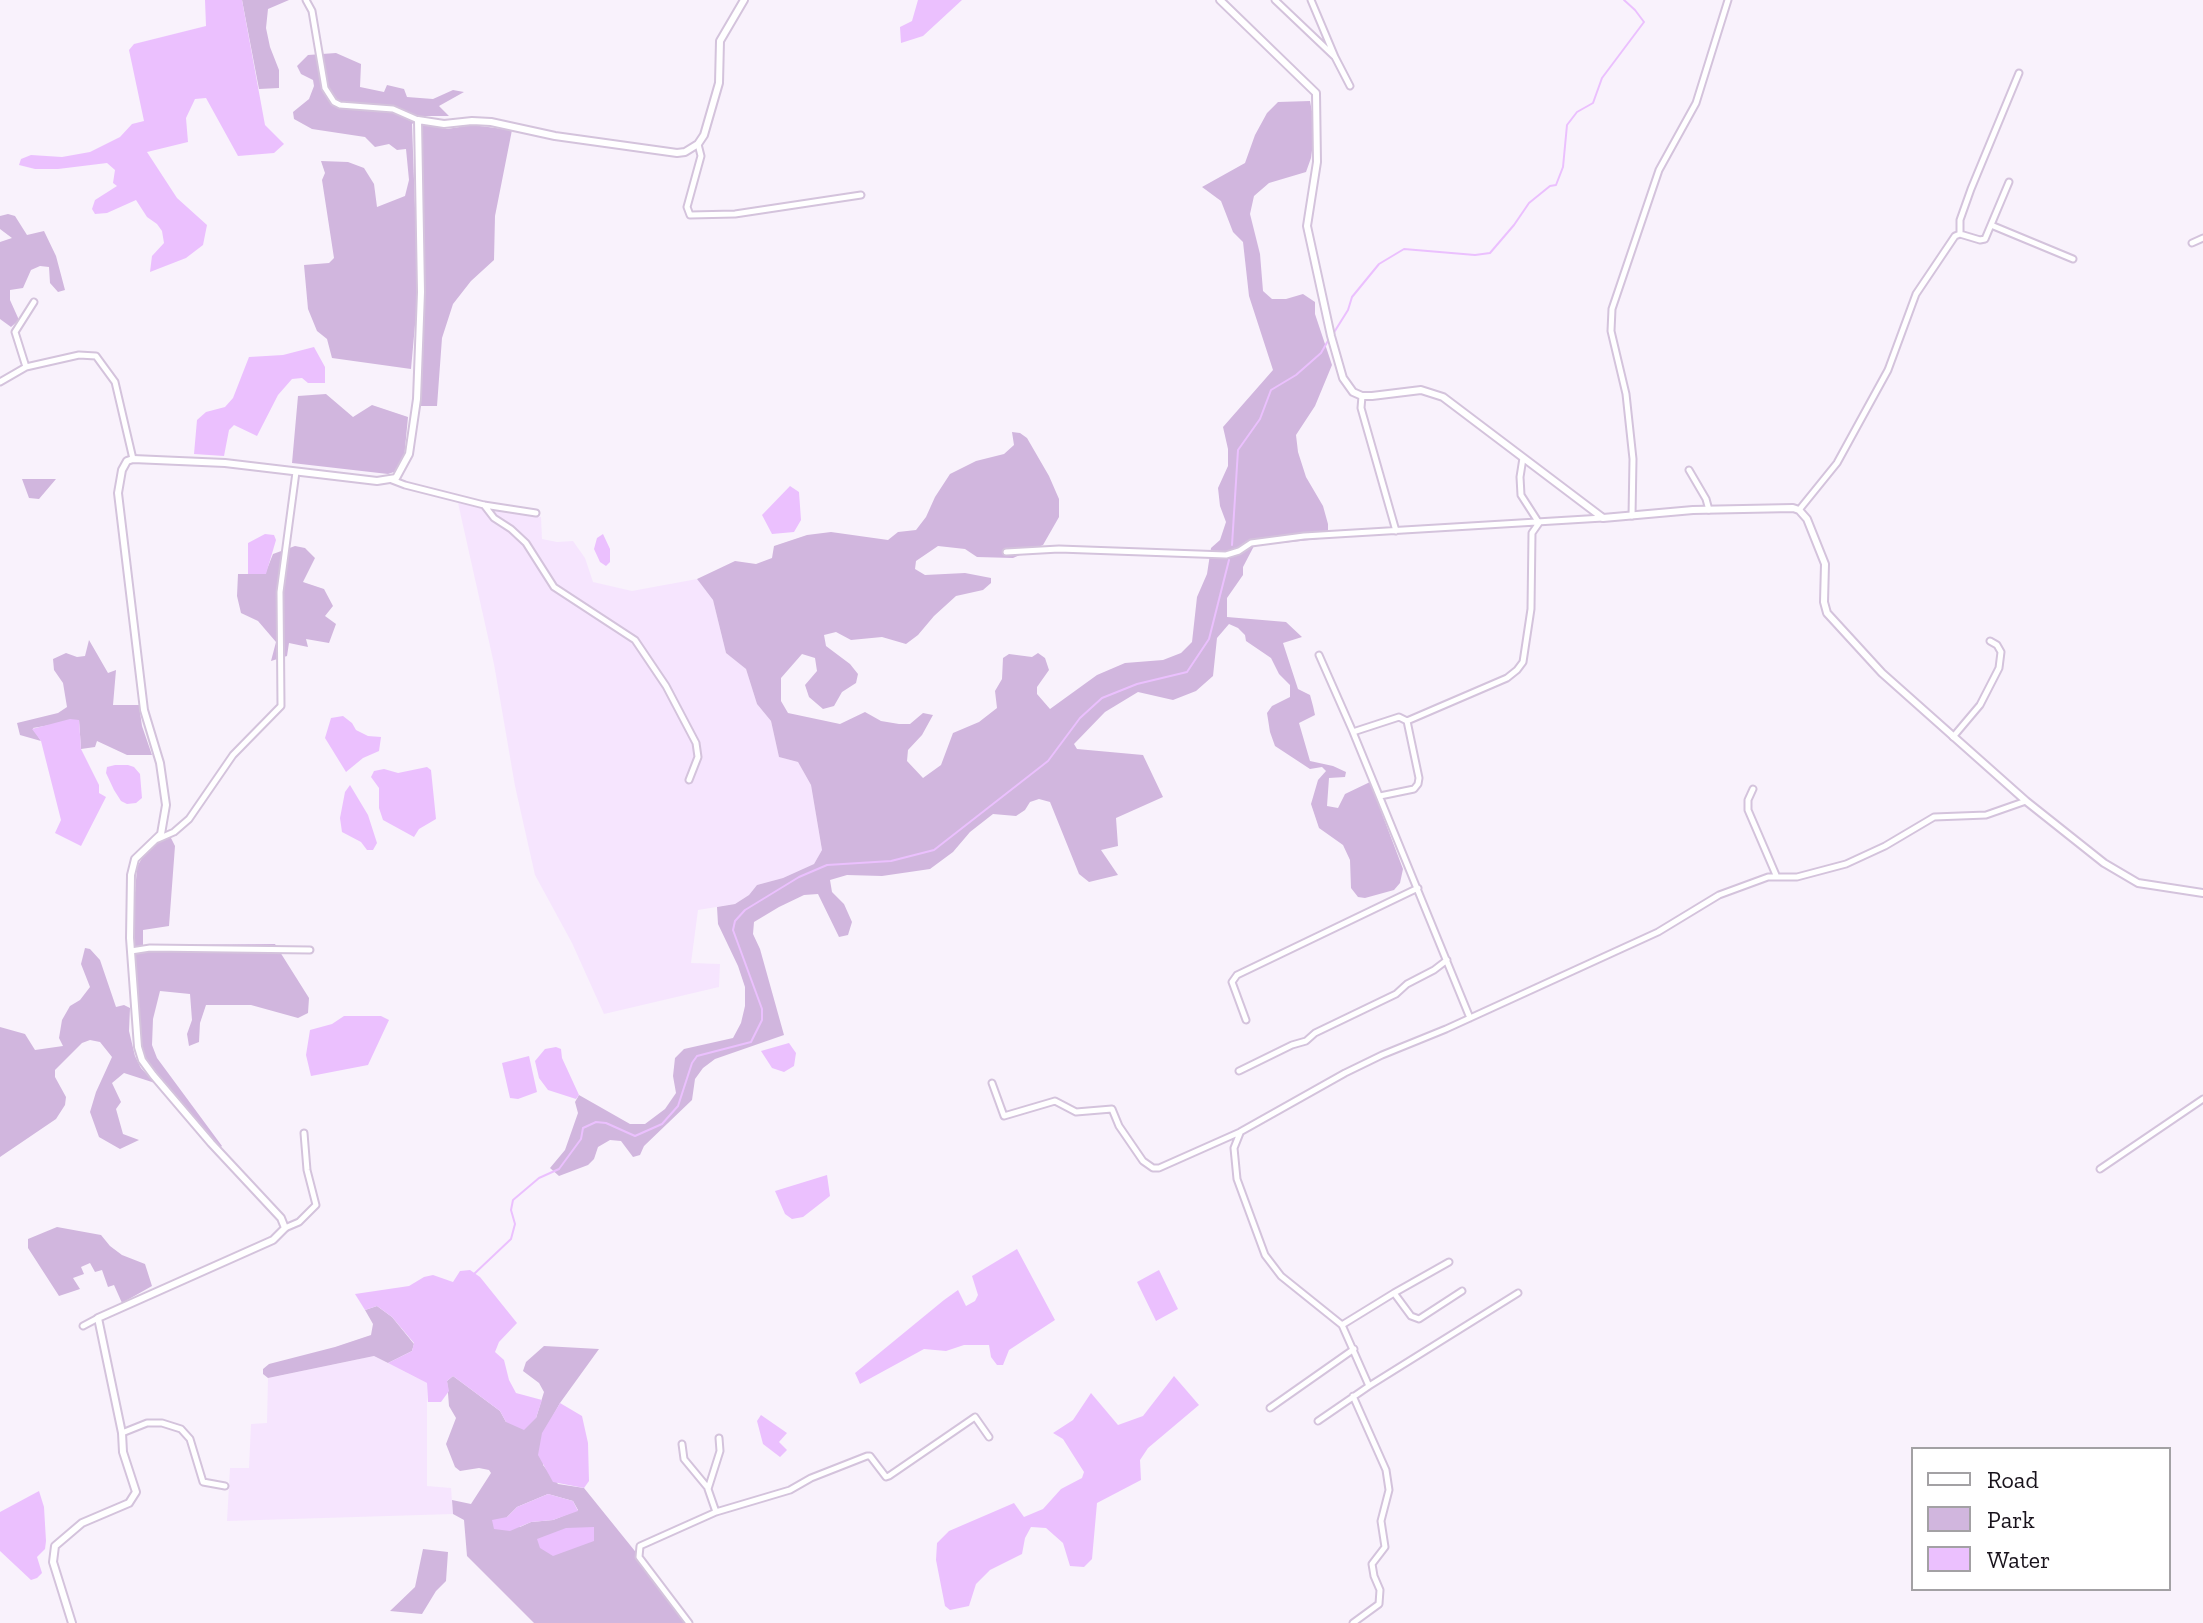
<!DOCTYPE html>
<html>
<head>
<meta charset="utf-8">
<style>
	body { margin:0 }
	#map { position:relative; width:2203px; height:1623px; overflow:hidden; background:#f9f2fc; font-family:"Zilla Slab",serif }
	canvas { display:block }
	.legend { position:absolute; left:1911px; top:1447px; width:260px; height:144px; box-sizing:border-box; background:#fff; border:2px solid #a3a1a4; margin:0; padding:10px 14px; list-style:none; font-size:24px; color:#19131c }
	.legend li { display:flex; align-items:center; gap:16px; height:40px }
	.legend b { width:40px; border:2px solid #a3a1a4 }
</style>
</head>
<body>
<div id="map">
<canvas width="2203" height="1623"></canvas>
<ul class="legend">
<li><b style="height:10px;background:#fff"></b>Road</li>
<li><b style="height:22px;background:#d1b6de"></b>Park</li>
<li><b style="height:22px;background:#ebc0fe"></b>Water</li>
</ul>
</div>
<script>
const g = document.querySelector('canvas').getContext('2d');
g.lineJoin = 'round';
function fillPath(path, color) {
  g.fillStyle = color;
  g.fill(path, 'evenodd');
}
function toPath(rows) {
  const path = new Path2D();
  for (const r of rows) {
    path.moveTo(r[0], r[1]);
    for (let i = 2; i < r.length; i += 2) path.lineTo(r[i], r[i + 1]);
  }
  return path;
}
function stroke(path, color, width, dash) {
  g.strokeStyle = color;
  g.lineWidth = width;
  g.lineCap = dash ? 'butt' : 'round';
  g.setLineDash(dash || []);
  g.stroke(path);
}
fillPath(toPath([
	[458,503,541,517,542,539,557,542,573,541,585,558,593,582,632,591,697,579,713,600,726,653,746,669,757,704,771,721,779,757,798,762,811,785,822,850,814,864,783,878,757,885,749,895,735,904,698,910,691,963,720,964,719,987,604,1014,572,943,535,875,515,786,494,664],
	[374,1356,427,1383,427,1486,451,1488,453,1514,227,1521,230,1468,249,1468,251,1424,267,1423,268,1378]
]), '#f6e5fe');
fillPath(toPath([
	[242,0,289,0,268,9,266,28,270,47,279,70,279,88,259,89],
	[336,53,361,64,360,87,384,92,387,85,404,89,407,97,433,99,453,90,464,92,439,106,449,116,422,116,412,124,418,292,411,369,332,358,327,339,317,331,308,309,304,265,329,263,334,258,322,180,325,173,321,161,348,162,364,168,374,184,377,207,405,196,409,180,406,149,397,150,389,144,375,147,365,137,312,129,294,119,293,112,309,99,314,86,313,80,301,74,297,66,308,55],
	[1310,101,1315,128,1311,158,1306,172,1269,183,1254,196,1250,214,1260,254,1263,291,1272,299,1286,299,1303,294,1315,302,1315,314,1332,365,1315,406,1296,435,1298,452,1306,477,1323,506,1328,524,1328,538,1254,546,1243,567,1243,575,1227,598,1227,617,1286,622,1302,637,1283,643,1298,689,1310,695,1313,706,1315,715,1299,723,1310,761,1333,766,1346,772,1345,777,1329,778,1327,806,1338,808,1345,794,1370,782,1403,869,1400,883,1394,890,1365,898,1358,897,1351,888,1350,860,1343,845,1319,828,1311,804,1318,780,1326,771,1322,767,1310,769,1275,746,1270,732,1267,713,1272,706,1290,697,1290,685,1279,674,1271,658,1246,641,1245,635,1238,628,1229,624,1217,638,1213,676,1196,691,1173,700,1138,692,1105,712,1074,744,1077,749,1143,755,1163,797,1116,818,1118,846,1101,850,1118,875,1089,882,1079,874,1050,802,1039,799,1030,802,1025,810,1016,816,993,814,970,832,953,852,930,869,882,876,847,875,830,880,832,892,844,904,852,922,848,935,839,937,818,894,804,895,779,907,754,922,753,934,760,949,784,1035,715,1059,703,1068,695,1079,692,1100,644,1146,640,1155,633,1157,621,1141,610,1140,598,1147,594,1159,588,1165,559,1176,550,1168,565,1150,578,1113,575,1102,579,1095,630,1124,645,1124,665,1109,676,1093,673,1076,675,1058,684,1049,733,1038,741,1023,745,1006,745,987,738,966,718,924,717,907,735,904,749,895,757,885,783,878,814,864,822,850,811,785,798,762,779,757,771,721,757,704,746,669,726,653,713,600,697,579,735,561,756,564,772,558,774,546,807,535,831,532,888,540,898,532,916,530,926,517,935,497,950,474,976,461,1004,454,1014,445,1012,432,1020,433,1027,438,1049,476,1059,499,1059,517,1043,545,1013,558,977,557,965,549,938,546,916,561,915,569,925,575,965,573,991,578,991,583,983,590,956,596,934,616,918,635,906,644,882,637,851,640,836,632,824,635,826,646,850,664,858,674,856,683,842,692,834,706,823,709,809,697,805,685,817,671,815,658,802,654,781,678,781,701,788,713,840,724,865,712,881,721,899,724,910,724,923,713,933,715,922,735,908,750,907,761,923,778,941,765,953,733,979,722,997,708,995,691,1002,679,1003,658,1009,654,1032,657,1038,653,1045,658,1049,670,1037,687,1037,694,1050,709,1097,675,1125,663,1163,660,1181,653,1192,642,1197,597,1207,574,1211,548,1220,540,1226,522,1220,506,1218,488,1228,466,1228,449,1223,427,1273,370,1249,296,1243,242,1233,232,1221,201,1202,187,1245,163,1255,135,1267,113,1278,102],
	[422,124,447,129,472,125,512,130,495,216,494,260,471,281,453,304,442,338,437,406,421,406],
	[8,214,15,216,27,235,44,231,56,256,65,290,58,292,50,283,49,267,40,266,31,270,23,288,10,290,10,300,19,320,11,327,0,319,0,242,12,238,0,229,0,216],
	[326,394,353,417,372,405,408,417,404,459,397,471,388,474,292,463,298,396],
	[22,479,56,479,39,499,29,498],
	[295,546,305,548,315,558,303,582,324,589,333,606,325,616,336,624,329,643,306,639,308,647,289,643,287,656,271,661,276,642,258,621,241,613,237,596,238,574,265,574,273,554],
	[89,640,108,673,116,670,113,705,139,705,142,726,152,755,127,755,97,741,95,747,81,749,79,720,33,728,41,741,20,735,17,723,58,713,67,707,63,683,54,670,53,659,66,653,77,657,85,656],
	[168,832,175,846,169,926,143,930,143,945,275,944,309,998,308,1013,298,1018,251,1005,206,1005,200,1023,199,1042,189,1046,187,1034,192,1020,190,994,160,991,153,1019,152,1045,157,1058,222,1146,218,1149,147,1064,141,1045,133,919,137,867,142,858],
	[85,948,90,949,100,960,116,1007,124,1005,130,1008,129,1031,135,1056,141,1068,155,1083,124,1073,112,1083,121,1102,116,1109,123,1134,139,1140,120,1149,99,1137,90,1112,96,1092,112,1057,100,1042,90,1040,82,1043,55,1070,55,1077,66,1097,65,1105,56,1119,0,1157,0,1027,25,1034,35,1050,63,1046,59,1038,62,1020,70,1006,80,1000,90,987,81,964],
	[57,1227,101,1235,110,1246,122,1255,145,1264,152,1286,122,1303,114,1285,108,1287,102,1270,95,1272,90,1263,81,1267,84,1274,73,1278,80,1289,59,1296,28,1248,28,1239],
	[377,1306,392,1317,414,1344,412,1351,388,1363,374,1356,268,1378,263,1374,263,1369,269,1364,335,1347,371,1335,373,1324,365,1310],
	[544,1346,599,1349,560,1403,553,1416,543,1465,558,1484,584,1488,693,1623,534,1623,467,1556,464,1520,453,1514,452,1500,471,1504,491,1473,489,1470,479,1468,460,1471,455,1467,446,1444,456,1418,449,1406,447,1381,453,1376,500,1411,506,1422,536,1418,544,1392,539,1383,523,1371,526,1362],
	[548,1494,573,1501,578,1510,553,1520,531,1522,520,1527,507,1517,517,1507],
	[423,1549,448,1552,446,1581,436,1591,422,1614,390,1611,415,1587]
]), '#d1b6de');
fillPath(toPath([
	[205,0,242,0,265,125,284,144,274,153,238,156,206,98,195,99,186,118,188,142,147,152,177,198,207,225,203,245,186,258,150,272,152,256,164,243,162,231,157,224,147,217,136,200,107,213,95,214,92,209,95,200,117,186,113,183,115,170,107,163,58,169,35,169,19,165,21,159,31,155,62,157,90,152,120,137,132,124,144,121,129,50,134,44,206,26],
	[918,0,962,0,923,36,901,43,900,27,912,21],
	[314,347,325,367,325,383,308,383,302,378,292,379,278,395,257,436,234,425,229,430,224,456,194,454,197,420,206,412,225,407,233,398,249,357,283,355],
	[790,486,799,492,801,520,794,532,772,534,762,515],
	[265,534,274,535,276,540,266,574,248,574,248,543],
	[603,534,610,549,610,562,606,566,600,562,594,549,597,538],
	[343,716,352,723,356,730,368,736,381,737,379,751,363,758,346,772,325,738,331,718],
	[70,719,79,720,81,749,99,785,99,793,106,797,81,846,55,833,61,820,41,741,32,729],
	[115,765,128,765,134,767,140,774,142,798,136,803,127,804,121,801,114,790,106,773,107,767],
	[427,767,431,770,436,819,419,829,414,837,383,820,379,808,379,788,371,777,374,771,384,769,398,773],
	[350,785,368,815,377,843,373,850,367,850,361,842,342,832,340,818,345,792],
	[344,1016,381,1016,389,1020,368,1065,311,1076,306,1055,310,1030,332,1024],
	[789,1043,796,1053,794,1066,784,1072,772,1068,761,1051],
	[556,1047,561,1049,562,1058,579,1095,576,1099,548,1090,539,1078,535,1061,545,1049],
	[529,1056,537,1092,518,1099,510,1098,502,1063],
	[827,1175,830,1196,803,1217,792,1219,785,1214,775,1191],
	[1017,1249,1055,1320,1009,1350,1003,1365,997,1365,991,1357,989,1345,964,1345,946,1351,924,1349,860,1384,855,1373,944,1300,958,1290,966,1306,975,1301,978,1295,972,1276],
	[470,1270,480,1277,517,1323,499,1342,495,1352,504,1360,509,1380,516,1393,542,1400,536,1418,524,1430,506,1422,500,1411,453,1376,447,1381,449,1391,441,1402,428,1402,427,1383,388,1363,412,1351,414,1343,392,1317,377,1306,365,1310,355,1294,409,1286,424,1277,433,1275,453,1282,460,1271],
	[1159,1270,1178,1309,1156,1321,1137,1282],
	[1174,1376,1199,1405,1148,1448,1140,1460,1141,1480,1097,1503,1092,1559,1084,1567,1070,1566,1063,1543,1046,1528,1031,1527,1025,1538,1022,1554,990,1570,976,1584,969,1606,950,1610,945,1606,936,1560,937,1543,949,1531,1014,1503,1024,1517,1043,1509,1061,1489,1082,1478,1084,1472,1063,1439,1053,1433,1073,1420,1091,1393,1118,1425,1143,1416],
	[560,1403,582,1416,588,1443,589,1481,584,1488,553,1482,538,1455,542,1433],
	[761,1415,787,1433,779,1442,787,1450,780,1457,763,1444,757,1421],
	[39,1491,44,1507,46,1541,45,1549,37,1557,42,1573,37,1578,31,1580,0,1551,0,1512],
	[548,1494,573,1501,578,1511,553,1520,531,1522,510,1531,494,1529,492,1520,507,1517,517,1507],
	[594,1527,594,1541,553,1556,540,1548,537,1539,566,1528]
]), '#ebc0fe');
stroke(toPath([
	[1333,334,1348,310,1352,297,1379,264,1404,249,1475,255,1490,253,1514,225,1529,203,1550,186,1556,185,1563,167,1567,125,1577,112,1593,103,1602,78,1644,22,1635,10,1624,0],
	[1232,545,1238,450,1260,419,1271,390,1296,375,1321,353,1329,339],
	[474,1274,511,1239,515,1224,511,1210,513,1200,539,1178,559,1169,581,1139,583,1128,596,1122,606,1123,635,1136,662,1124,678,1106,692,1063,697,1056,751,1042,762,1020,762,1009,733,930,735,921,745,910,799,877,827,865,891,861,934,850,1048,761,1080,718,1102,698,1137,684,1187,672,1209,639,1229,560]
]), '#ebc0fe', 2);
const minor = toPath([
	[306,0,312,11,325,88,334,102,340,105,393,109,418,120],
	[1275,0,1335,57,1311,0],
	[1335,57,1350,86],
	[698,144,701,156,687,207,690,215,735,214,861,195],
	[1991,225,2073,259],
	[1960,234,1960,220,1971,189,2019,73],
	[2192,243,2203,238],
	[26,367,15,332,34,302],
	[0,382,26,367,79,355,96,356,115,382,133,459],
	[1362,396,1361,408,1396,531],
	[1689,470,1706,499,1709,510],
	[392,480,405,485,484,505,536,513],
	[484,505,494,518,511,529,526,543,554,587,635,640,666,686,696,743,698,757,689,780],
	[1799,510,1837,463,1888,370,1916,294,1955,236,1960,234,1980,240,1985,239,2009,182],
	[1632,516,1633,459,1626,394,1611,331,1612,309,1659,170,1696,103,1728,0],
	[1006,552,1059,549,1226,555,1239,551,1251,543,1304,536,1603,518],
	[1319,655,1353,732,1470,1018],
	[1353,732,1399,717,1407,721],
	[1953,737,1980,705,1999,668,2001,652,1997,645,1990,641],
	[1753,789,1748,800,1748,810,1776,875],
	[1380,796,1414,789,1418,784,1419,778,1407,721,1507,678,1517,670,1523,662,1531,609,1532,533,1539,523,1521,495,1520,477,1523,458],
	[158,839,174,832,189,819,233,755,281,706,280,592,296,472],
	[131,951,150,948,310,950],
	[1246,1020,1232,982,1237,975,1418,888],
	[1239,1071,1292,1045,1306,1041,1315,1033,1396,994,1407,984,1434,970,1447,960],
	[992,1083,1004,1116,1055,1101,1076,1112,1112,1109,1119,1126,1143,1161,1153,1168,1159,1168,1240,1132,1345,1073,1382,1055,1446,1029,1658,932,1719,895,1768,877,1797,877,1846,864,1885,846,1934,817,1986,815,2026,801],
	[1240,1133,1234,1148,1237,1179,1265,1255,1281,1276,1342,1325,1394,1293,1411,1316,1419,1319,1462,1291],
	[2100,1169,2203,1099],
	[285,1228,299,1222,316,1205,307,1170,304,1133],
	[1394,1293,1449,1262],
	[83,1326,98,1318],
	[1369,1386,1518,1293],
	[1270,1408,1354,1349],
	[1318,1421,1369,1386,1342,1325],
	[122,1433,147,1423,162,1423,181,1429,190,1439,203,1482,225,1486],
	[682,1444,684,1459,708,1488],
	[716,1512,708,1489,720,1451,719,1438],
	[689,1623,639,1557,640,1546,716,1512,790,1490,811,1478,867,1456,870,1456,886,1477,889,1476,975,1417,989,1437],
	[1353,1623,1379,1604,1380,1590,1374,1576,1372,1564,1385,1547,1381,1521,1389,1490,1386,1470,1353,1396]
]);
const tertiary = toPath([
	[1220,0,1316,93,1317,162,1307,226,1331,336,1343,378,1353,392,1362,396,1372,396,1421,390,1443,397,1603,518,1693,510,1793,508,1799,510,1807,519,1825,564,1824,602,1827,613,1882,673,2026,801,2104,863,2138,883,2203,893],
	[72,1623,53,1562,55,1546,82,1523,129,1503,136,1492,123,1452,122,1433,98,1318,273,1240,285,1228,281,1218,211,1143,153,1075,142,1060,138,1047,130,938,131,875,135,859,161,834,166,805,160,763,144,710,118,493,122,470,127,461,133,459,225,463,377,481,396,478,409,454,417,399,421,292,418,120,444,124,472,121,491,122,555,136,677,153,685,152,698,144,704,135,719,83,720,41,744,0]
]);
stroke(minor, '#d4c3dc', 9);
stroke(tertiary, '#d4c3dc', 10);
stroke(minor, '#fff', 5);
stroke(tertiary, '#fff', 6);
</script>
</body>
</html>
